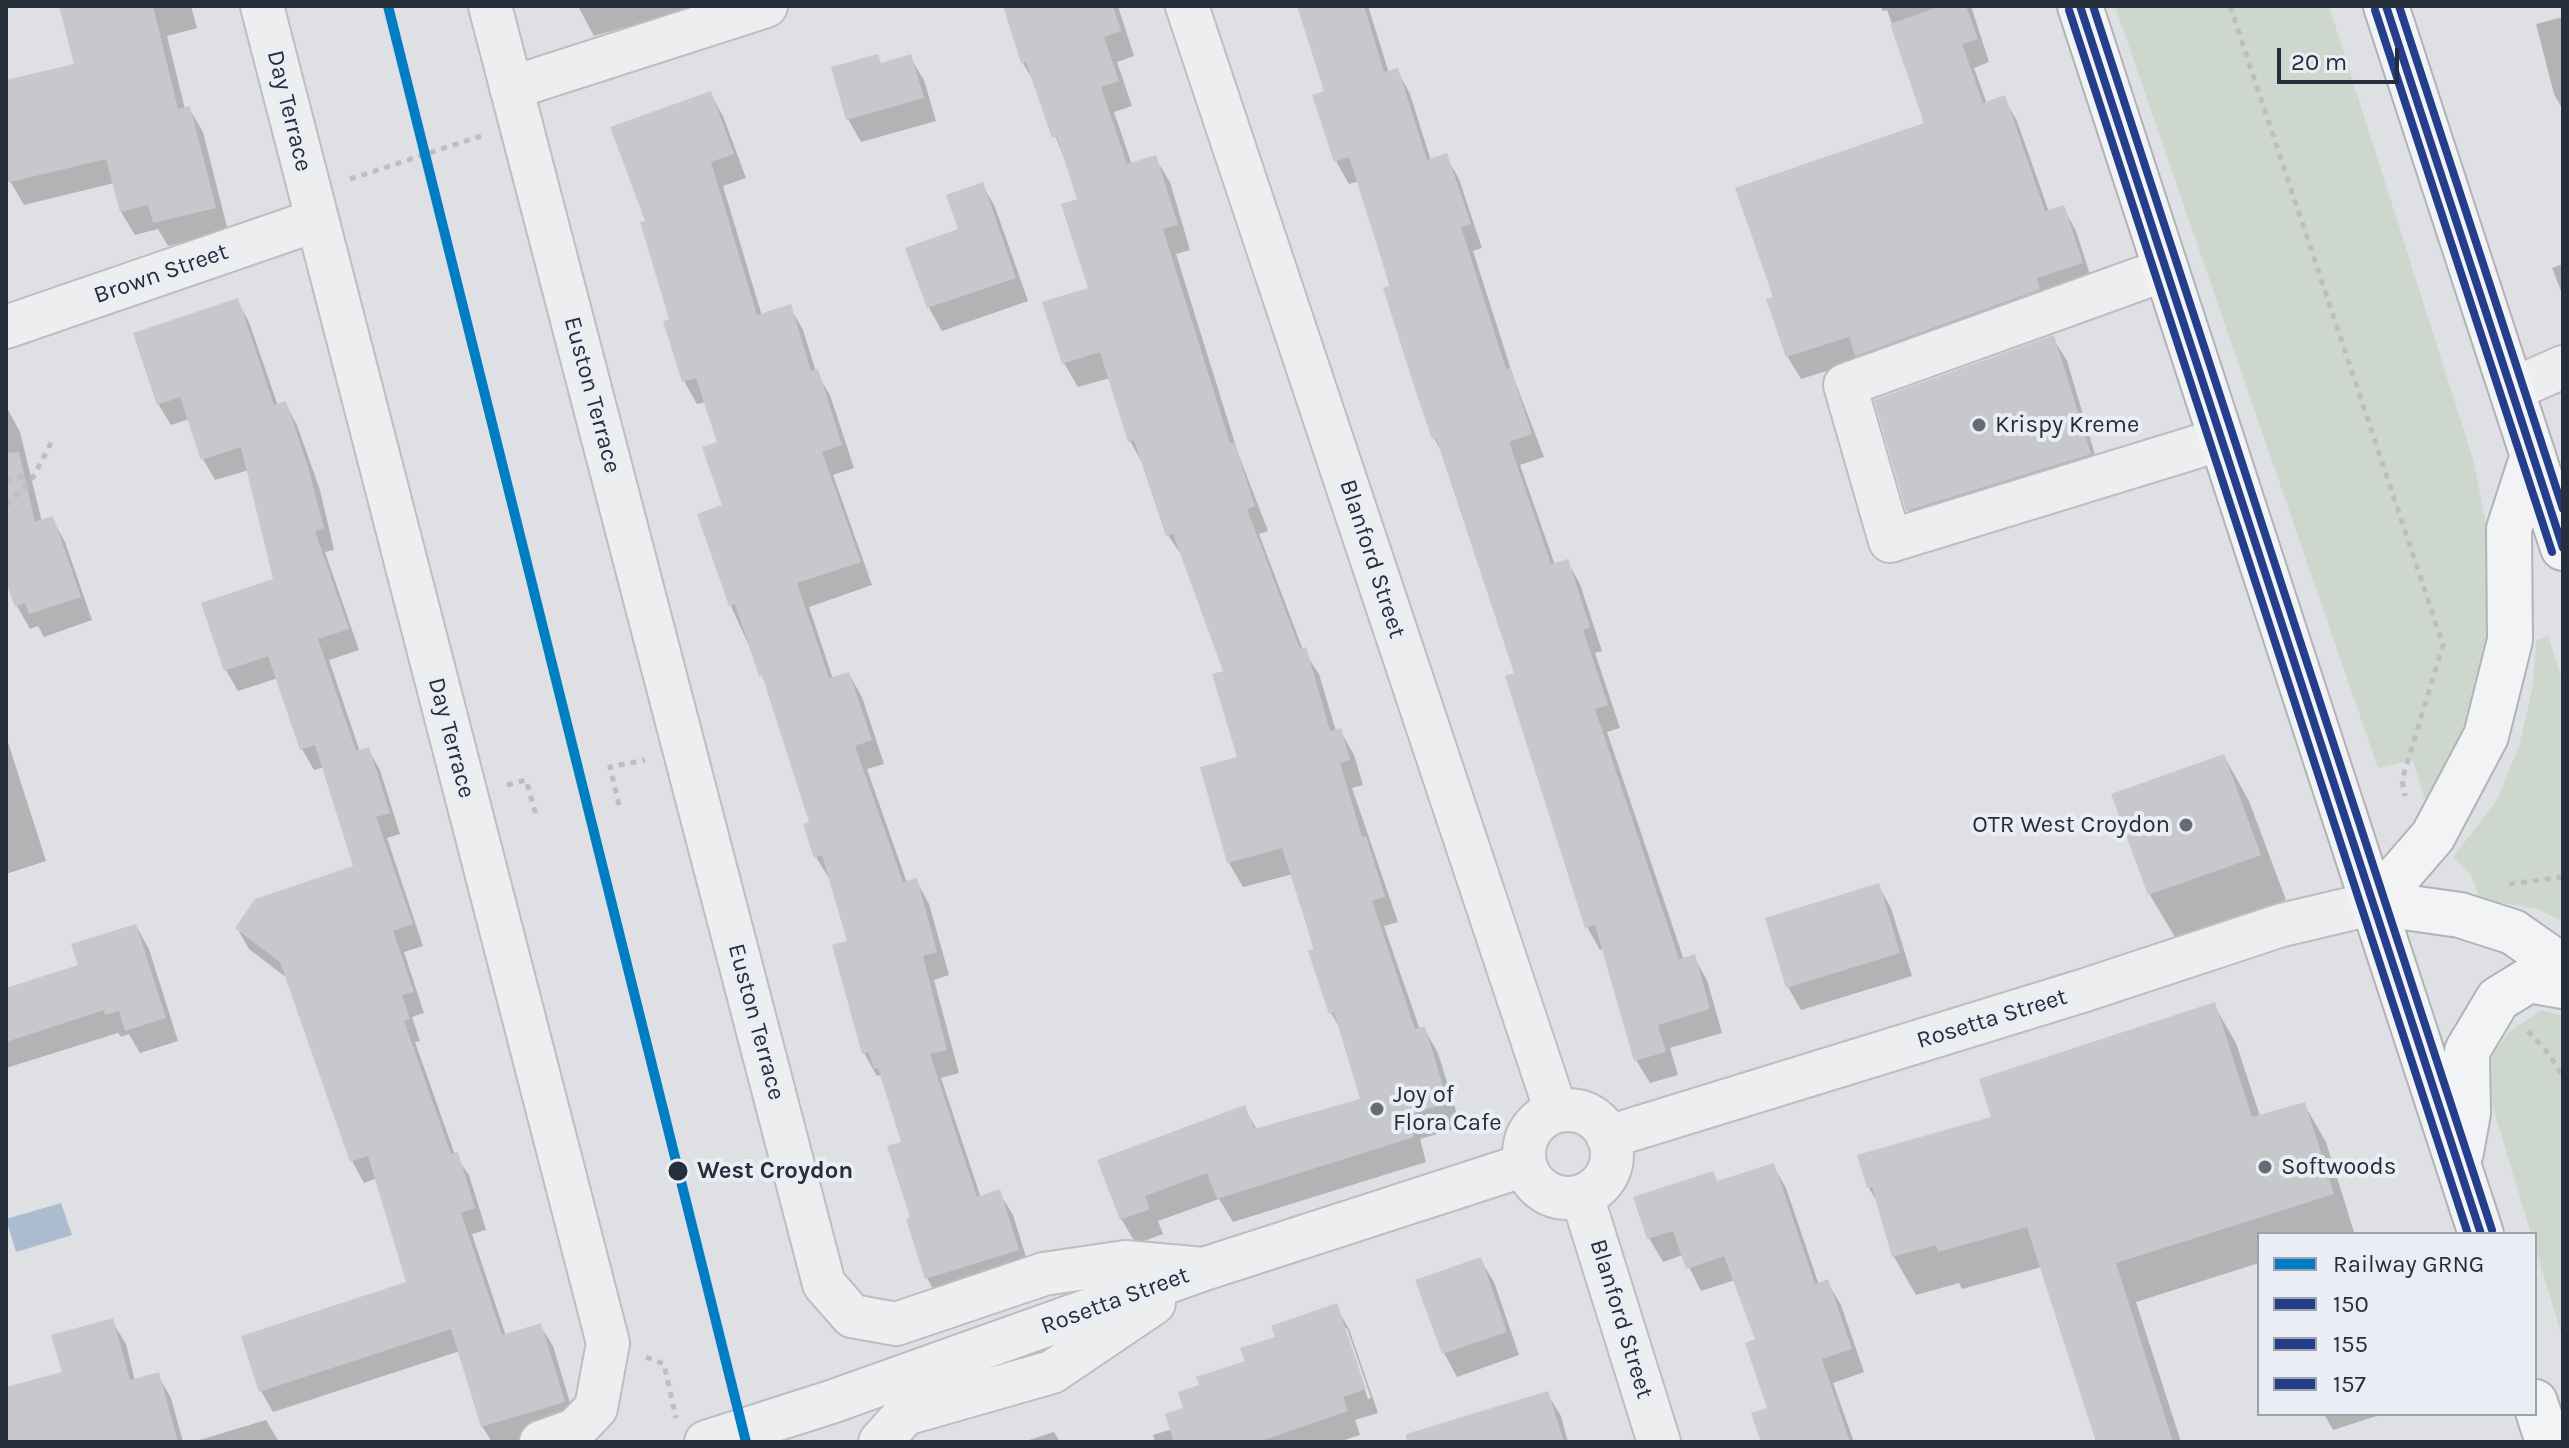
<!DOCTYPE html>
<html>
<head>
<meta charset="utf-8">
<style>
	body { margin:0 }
	#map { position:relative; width:2569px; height:1448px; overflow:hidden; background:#dee0e3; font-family:Karla,sans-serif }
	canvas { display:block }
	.frame { position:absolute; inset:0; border:8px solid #262d3b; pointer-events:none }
	.legend { position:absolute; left:2257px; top:1232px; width:280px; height:184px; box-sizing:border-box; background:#eaeef4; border:2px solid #9ca1aa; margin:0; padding:10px 14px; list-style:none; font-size:24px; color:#262d3b }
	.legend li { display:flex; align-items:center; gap:16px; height:40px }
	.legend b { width:40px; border:2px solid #9ca1aa }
	.scale { position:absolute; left:2277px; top:48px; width:122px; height:36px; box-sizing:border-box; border:4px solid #262d3b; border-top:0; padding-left:10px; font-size:24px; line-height:28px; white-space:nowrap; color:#262d3b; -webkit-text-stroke:6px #eaeef4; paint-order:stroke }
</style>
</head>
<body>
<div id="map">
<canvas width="2569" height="1448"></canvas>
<div class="frame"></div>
<ul class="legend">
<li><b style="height:10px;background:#007dc3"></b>Railway GRNG</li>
<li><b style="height:10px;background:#243e8c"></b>150</li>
<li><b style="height:10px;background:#243e8c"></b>155</li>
<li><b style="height:10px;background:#243e8c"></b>157</li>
</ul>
<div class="scale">20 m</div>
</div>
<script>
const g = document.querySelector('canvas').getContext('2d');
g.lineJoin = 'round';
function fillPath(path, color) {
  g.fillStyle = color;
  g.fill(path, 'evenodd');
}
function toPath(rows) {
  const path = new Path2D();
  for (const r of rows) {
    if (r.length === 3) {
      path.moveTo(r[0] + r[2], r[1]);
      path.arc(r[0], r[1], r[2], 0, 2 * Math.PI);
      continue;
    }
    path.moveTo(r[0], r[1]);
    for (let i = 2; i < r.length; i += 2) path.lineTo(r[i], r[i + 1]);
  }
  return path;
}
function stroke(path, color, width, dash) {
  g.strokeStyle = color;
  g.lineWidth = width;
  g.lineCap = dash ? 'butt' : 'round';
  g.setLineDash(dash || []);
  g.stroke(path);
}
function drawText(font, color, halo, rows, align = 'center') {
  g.font = font + ' Karla,sans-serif';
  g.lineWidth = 8;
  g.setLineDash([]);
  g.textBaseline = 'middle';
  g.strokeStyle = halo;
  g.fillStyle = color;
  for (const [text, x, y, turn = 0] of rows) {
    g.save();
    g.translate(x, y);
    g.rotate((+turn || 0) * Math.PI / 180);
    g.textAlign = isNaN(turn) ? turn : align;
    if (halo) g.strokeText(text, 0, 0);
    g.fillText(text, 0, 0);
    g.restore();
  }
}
fillPath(toPath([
	[2115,6,2329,6,2473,459,2494,564,2489,679,2432,823,2413,760,2378,768],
	[2548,636,2563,682,2563,922,2535,908,2480,900,2471,875,2453,857,2497,800,2519,746,2533,686,2536,640],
	[2541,1010,2563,1016,2563,1340,2535,1247,2535,1234,2531,1234,2492,1104,2492,1054,2509,1032]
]), '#ced7ce');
fillPath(toPath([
	[61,1203,72,1235,16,1252,6,1219]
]), '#acbccf');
fillPath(toPath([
	[61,6,191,6,197,28,167,36,185,109,189,108,203,132,228,231,168,246,158,229,135,235,121,212,114,183,24,205,10,181,6,163,6,82,76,65],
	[578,6,693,6,693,8,594,36],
	[1005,6,1118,6,1134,56,1117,62,1132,106,1114,112,1132,165,1155,158,1170,182,1190,250,1176,254,1238,453,1268,531,1259,534,1303,650,1319,674,1336,731,1340,730,1354,755,1363,785,1352,788,1398,922,1384,926,1420,1030,1424,1028,1438,1053,1461,1127,1420,1139,1426,1162,1233,1222,1219,1199,1158,1221,1163,1234,1136,1244,1122,1220,1100,1161,1244,1107,1257,1130,1363,1101,1343,1033,1331,1013,1293,874,1243,887,1229,863,1202,769,1239,758,1226,672,1184,559,1168,535,1144,466,1130,441,1110,378,1078,387,1064,363,1090,289,1080,200,1036,86,1023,63],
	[1299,6,1368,6,1389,73,1397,70,1410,94,1431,161,1446,156,1459,179,1482,248,1473,251,1514,379,1544,457,1520,465,1555,565,1567,561,1580,584,1602,651,1595,653,1620,728,1607,732,1684,960,1694,957,1707,980,1722,1033,1670,1048,1678,1075,1650,1083,1636,1060,1604,949,1600,950,1587,927,1516,674,1442,453,1434,438,1359,181,1349,184,1336,161,1326,93],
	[1880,6,1971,6,1989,62,1974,68,1987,104,2004,98,2017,121,2049,212,2063,207,2076,231,2094,287,1801,379,1787,356,1775,298,1927,124,1887,10,1883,11],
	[2563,17,2563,110,2554,94,2536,24],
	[910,57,924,80,936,121,861,142,848,119,882,64],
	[710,93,723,116,746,178,723,186,762,316,790,307,803,330,816,372,830,395,854,468,833,475,872,585,809,607,833,679,849,674,862,697,884,764,867,769,907,883,916,880,929,904,949,975,934,980,959,1073,941,1078,981,1198,999,1192,1013,1215,1031,1273,940,1301,927,1278,913,1219,904,1143,880,1075,877,1076,864,1053,850,942,830,880,816,857,812,823,769,690,731,606,699,515,724,506,719,443,706,402,697,404,684,381,647,222],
	[982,184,995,207,1028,301,942,331,929,308,908,249,960,230],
	[2563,264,2563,296,2552,268],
	[237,301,249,322,278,406,285,403,297,425,320,490,334,550,325,552,359,650,329,660,360,752,368,749,380,770,400,834,387,838,423,946,404,952,424,1013,412,1017,420,1041,415,1042,455,1155,469,1175,486,1230,472,1234,506,1336,540,1325,553,1346,576,1423,512,1442,492,1442,482,1426,460,1351,273,1412,261,1391,409,1283,377,1178,364,1183,352,1161,287,978,249,949,237,928,355,868,324,767,314,770,302,749,278,678,238,691,226,670,275,580,249,470,215,480,203,459,189,419,171,425,158,404],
	[2053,338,2067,361,2102,478,1922,533,1908,510],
	[7,408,20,432,42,522,52,519,65,542,92,620,44,637,38,626,30,629,17,606,6,575],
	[6,736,46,861,6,874],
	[2224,756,2249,801,2286,900,2176,939,2150,895,2114,795],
	[1878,885,1891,908,1912,976,1801,1010,1788,987],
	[136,926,149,949,178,1041,140,1053,129,1034,121,1037,118,1033,6,1068,6,990,80,966],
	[2214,1005,2236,1043,2260,1116,2304,1104,2326,1142,2354,1232,2259,1234,2259,1263,2136,1302,2181,1442,2098,1442,2042,1267,1962,1289,1959,1283,1916,1295,1894,1257,1880,1207,1869,1188,1994,1118],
	[1773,1165,1786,1188,1819,1285,1827,1282,1841,1305,1864,1372,1833,1383,1854,1442,1763,1442,1769,1409,1757,1341,1735,1280,1701,1291,1683,1255,1663,1262,1649,1238,1718,1183],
	[1480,1259,1494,1282,1519,1355,1457,1377,1444,1353],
	[1336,1306,1349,1329,1378,1413,1355,1420,1360,1435,1338,1442,1155,1442,1153,1435,1172,1429,1201,1386,1247,1362,1277,1338],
	[1343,1328,1347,1328,1371,1398,1368,1399],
	[112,1321,126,1344,135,1381,158,1375,171,1398,183,1442,6,1442,6,1389,64,1373],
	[1547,1393,1561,1416,1568,1442,1462,1442],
	[2324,1414,2383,1414,2333,1430],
	[266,1420,279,1442,193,1442],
	[1054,1432,1060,1442,1023,1442]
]), '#0003');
fillPath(toPath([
	[59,6,153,6,178,109,190,106,216,208,153,223,148,205,120,212,106,159,6,183,6,80,74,64],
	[1003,6,1113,6,1121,31,1104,37,1119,81,1101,87,1127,164,1156,155,1178,225,1163,229,1230,443,1234,442,1255,506,1247,509,1300,649,1306,647,1330,731,1341,728,1350,760,1340,763,1362,837,1366,836,1385,897,1372,901,1415,1029,1425,1026,1448,1103,1407,1115,1414,1137,1217,1199,1207,1173,1145,1196,1150,1209,1120,1220,1097,1160,1245,1105,1254,1129,1360,1099,1334,1012,1329,1014,1308,951,1314,949,1282,848,1227,863,1200,767,1237,757,1212,674,1223,671,1173,534,1166,536,1134,440,1128,442,1100,352,1062,364,1042,302,1088,288,1061,204,1077,199,1057,137,1052,138,1026,62,1021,63],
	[1297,6,1364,6,1384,72,1398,68,1427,160,1447,153,1471,224,1461,227,1506,369,1510,368,1532,434,1509,442,1551,564,1568,559,1590,627,1583,630,1608,705,1595,709,1679,959,1695,954,1710,1009,1658,1025,1666,1052,1634,1061,1595,925,1585,928,1505,676,1514,673,1436,438,1432,439,1415,389,1383,288,1390,286,1349,157,1334,162,1312,95,1324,91],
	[1941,6,1966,6,1978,39,1962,44,1983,103,2005,95,2045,211,2064,205,2083,263,2037,278,2040,289,1855,356,1849,337,1786,357,1766,299,1773,297,1735,188,1924,123,1890,24],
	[878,54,881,63,911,54,924,98,846,120,831,67],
	[711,91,734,154,711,162,757,315,791,304,811,371,818,369,842,445,822,452,861,562,797,583,829,678,849,672,872,740,855,746,903,882,917,878,937,952,923,956,947,1050,930,1054,977,1197,1000,1189,1019,1250,925,1279,906,1219,910,1217,887,1146,901,1142,878,1068,874,1069,869,1052,862,1054,832,945,847,941,822,855,814,858,803,824,809,822,762,675,759,676,735,604,729,606,697,514,722,505,702,447,717,442,696,378,682,382,663,321,669,319,640,222,645,221,610,127],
	[983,182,1016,278,927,308,905,248,958,229,946,195],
	[238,298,274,405,286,401,308,467,324,528,315,531,349,629,318,639,356,751,369,747,390,813,376,817,413,924,393,931,414,992,402,995,410,1019,404,1021,451,1154,458,1152,475,1208,461,1213,502,1335,541,1323,565,1402,481,1427,451,1329,259,1392,241,1336,406,1282,368,1156,350,1162,280,962,235,928,255,899,353,866,315,745,300,750,268,656,224,671,201,603,273,579,241,447,201,460,180,397,157,405,133,333],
	[2054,335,2091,454,1906,511,1874,400],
	[19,452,35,522,53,516,81,597,29,614,25,603,15,607,6,581,6,453],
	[2224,754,2261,855,2148,895,2111,794],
	[1879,883,1900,953,1786,988,1765,918],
	[136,924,166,1018,125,1031,119,1011,105,1015,104,1010,6,1042,6,988,78,965,71,944],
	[2215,1002,2252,1117,2305,1102,2334,1194,2116,1263,2173,1442,2096,1442,2027,1227,1938,1252,1936,1245,1892,1257,1872,1187,1867,1188,1857,1155,1991,1117,1979,1079],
	[1774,1163,1815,1284,1828,1279,1852,1349,1822,1359,1850,1442,1761,1442,1751,1413,1767,1408,1745,1343,1755,1339,1724,1256,1686,1269,1673,1231,1647,1239,1633,1197,1713,1171,1717,1181],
	[1481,1257,1507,1332,1442,1354,1415,1280],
	[1337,1303,1366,1389,1343,1397,1348,1411,1258,1442,1174,1442,1165,1414,1183,1408,1178,1392,1199,1385,1196,1377,1245,1361,1240,1348,1275,1337,1271,1326],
	[113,1318,130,1380,159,1372,178,1442,6,1442,6,1387,62,1372,51,1335],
	[1548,1391,1564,1442,1407,1442,1406,1434]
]), '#c6c8cb');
const minor = toPath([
	[262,6,608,1343,596,1408,575,1430,541,1442],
	[490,6,824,1284,852,1316,896,1324,1044,1274,1125,1262,1204,1269],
	[1187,6,1556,1111],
	[511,88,766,6],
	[2167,269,1845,385,1890,541,2222,439],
	[6,327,317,220],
	[2511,390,2563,367],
	[1568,1154,44],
	[1608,1137,2082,991,2282,925,2375,903],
	[1582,1196,1659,1442],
	[706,1442,831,1402,1204,1269,1525,1165],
	[880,1442,905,1414,1052,1372,1154,1303]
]);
const highway = toPath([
	[2080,6,2481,1234],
	[2386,6,2563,548],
	[2375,903,2433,836,2486,736,2510,640,2509,529,2533,455],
	[2375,903,2460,915,2513,932,2563,967],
	[2461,1152,2468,1113,2467,1051,2498,999,2529,980,2563,986],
	[2535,1402,2548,1442]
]);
stroke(minor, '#bcbec1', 46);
stroke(highway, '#b0b3b8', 48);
stroke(toPath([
	[2230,6,2443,645,2402,780,2405,796],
	[350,179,481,136],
	[6,481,26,475],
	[6,505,31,481,52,441],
	[507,785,526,780,536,815],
	[619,805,610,767,645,760],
	[2509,884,2563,877],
	[2528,1031,2550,1055,2563,1077],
	[646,1357,664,1364,676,1418]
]), '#bdbec3', 5, [6, 6]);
stroke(minor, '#edeef0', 42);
stroke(highway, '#f2f3f4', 44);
stroke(toPath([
	[2080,6,2481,1234],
	[2386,6,2563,548]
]), '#243e8c', 8);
stroke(toPath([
	[2069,10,2468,1234],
	[2375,10,2552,552]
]), '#243e8c', 8);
stroke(toPath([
	[2093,6,2492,1230],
	[2399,6,2563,509]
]), '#243e8c', 8);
stroke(toPath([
	[388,6,746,1442]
]), '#007dc3', 10);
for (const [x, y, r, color] of [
	[1979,425,8,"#666c76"],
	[2186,825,8,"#666c76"],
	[1377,1109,8,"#666c76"],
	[2265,1167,8,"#666c76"],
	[678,1171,11,"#262d3b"]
]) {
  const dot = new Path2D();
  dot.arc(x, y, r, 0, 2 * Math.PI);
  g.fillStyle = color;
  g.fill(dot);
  stroke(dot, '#eaeef4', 3);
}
drawText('24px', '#262d3b', '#eaeef4', [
	["Day Terrace",289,111,76],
	["Brown Street",161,274,-19],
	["Euston Terrace",592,395,75],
	["Blanford Street",1372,559,72],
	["Day Terrace",451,738,75],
	["Rosetta Street",1992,1019,-17],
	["Euston Terrace",756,1022,75],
	["Rosetta Street",1115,1301,-20],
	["Blanford Street",1621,1319,73]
]);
drawText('24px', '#262d3b', '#eaeef4', [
	["Krispy Kreme",1995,425],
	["OTR West Croydon",2170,825,"right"],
	["Joy of",1393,1095],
	["Flora Cafe",1393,1123],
	["Softwoods",2281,1167]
], 'left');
drawText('bold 24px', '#262d3b', '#eaeef4', [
	["West Croydon",697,1171]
], 'left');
</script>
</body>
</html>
